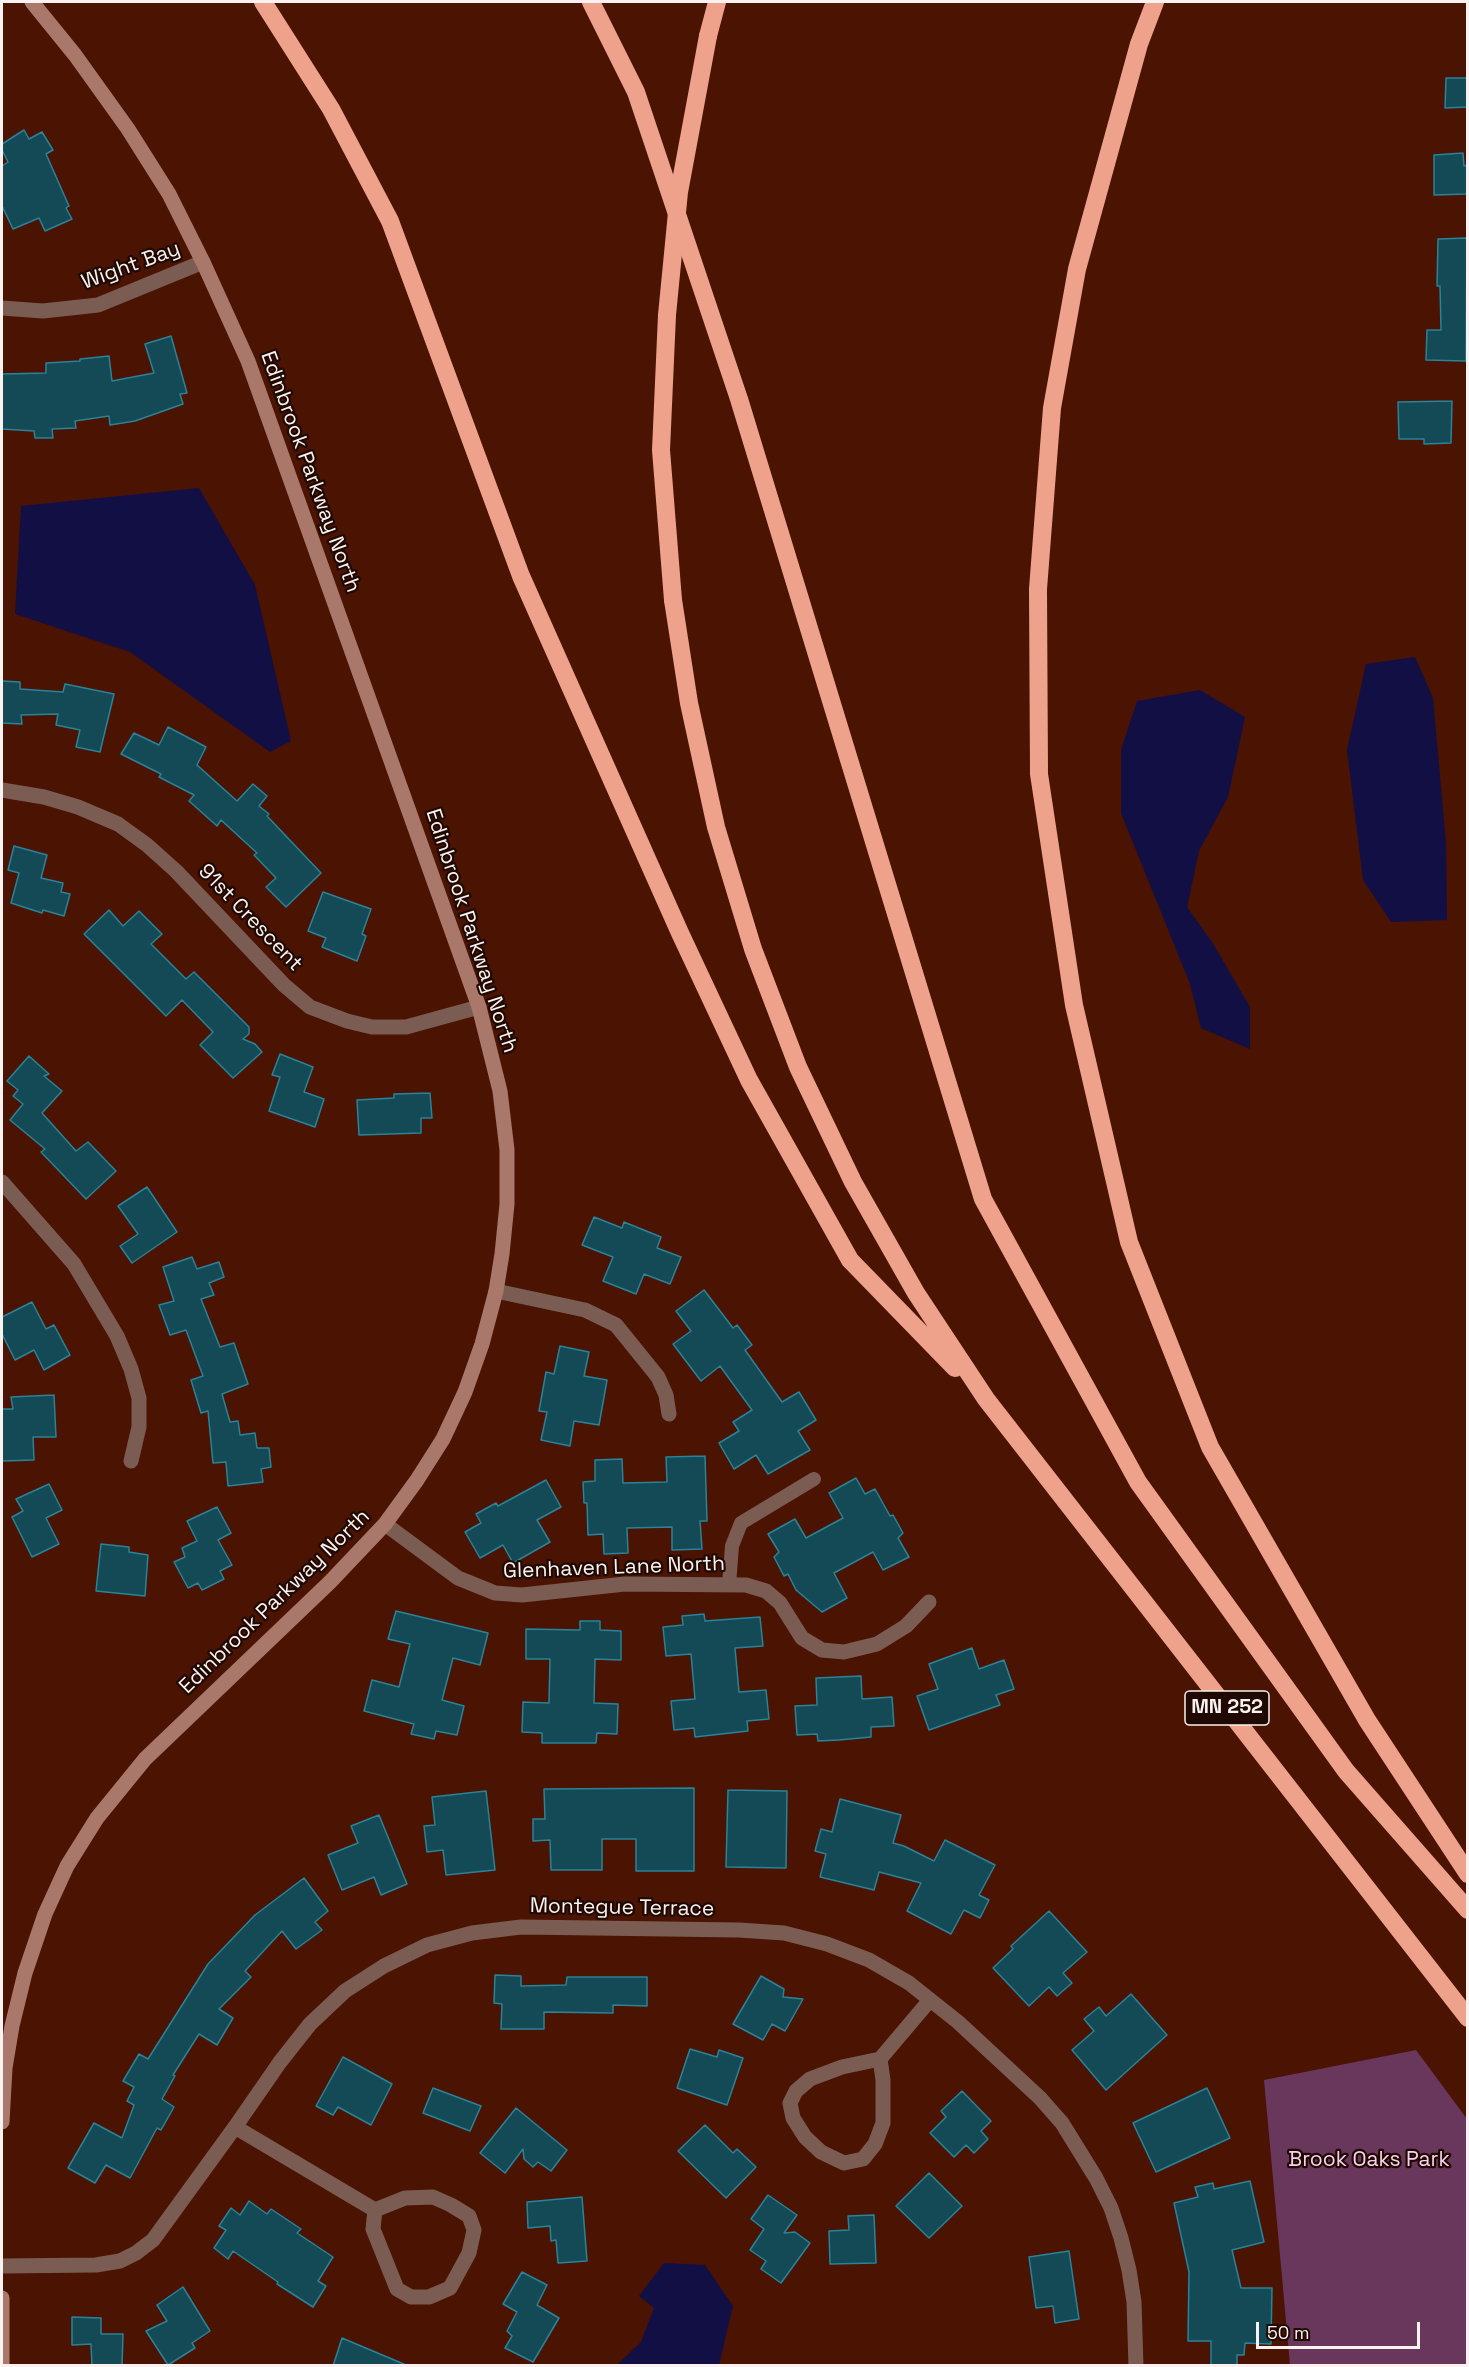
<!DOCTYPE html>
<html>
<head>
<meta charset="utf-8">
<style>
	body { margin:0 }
	#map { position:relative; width:1469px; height:2367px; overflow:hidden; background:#4a1302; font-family:"Space Grotesk",sans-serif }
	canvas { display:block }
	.frame { position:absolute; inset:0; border:3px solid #faf2f0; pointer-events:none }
	.scale { position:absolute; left:1256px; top:2322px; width:164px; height:27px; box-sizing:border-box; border:3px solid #faf2f0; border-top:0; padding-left:8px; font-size:18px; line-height:21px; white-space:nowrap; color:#faf2f0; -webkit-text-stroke:4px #200903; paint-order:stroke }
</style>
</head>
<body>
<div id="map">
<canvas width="1469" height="2367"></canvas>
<div class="frame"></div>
<div class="scale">50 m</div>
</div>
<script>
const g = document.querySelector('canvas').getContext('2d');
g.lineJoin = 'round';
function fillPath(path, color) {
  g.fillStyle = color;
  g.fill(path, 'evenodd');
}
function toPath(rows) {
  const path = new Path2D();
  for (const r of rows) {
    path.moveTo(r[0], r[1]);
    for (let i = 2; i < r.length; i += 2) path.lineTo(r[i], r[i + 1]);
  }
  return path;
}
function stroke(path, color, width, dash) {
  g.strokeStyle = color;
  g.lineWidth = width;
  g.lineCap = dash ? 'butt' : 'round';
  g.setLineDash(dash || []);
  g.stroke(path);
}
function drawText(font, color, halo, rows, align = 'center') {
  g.font = font + ' "Space Grotesk",sans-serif';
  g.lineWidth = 4.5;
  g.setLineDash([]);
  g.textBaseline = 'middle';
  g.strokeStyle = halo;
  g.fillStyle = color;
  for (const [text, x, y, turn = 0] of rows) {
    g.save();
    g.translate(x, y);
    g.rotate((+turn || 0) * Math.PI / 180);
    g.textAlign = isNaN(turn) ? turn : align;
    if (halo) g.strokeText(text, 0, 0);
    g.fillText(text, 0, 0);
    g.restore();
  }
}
fillPath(toPath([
	[1416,2050,1467,2119,1467,2365,1290,2365,1264,2080]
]), '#69365c');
fillPath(toPath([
	[199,488,255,585,291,741,270,752,130,652,15,614,21,506],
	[1415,657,1433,698,1446,843,1447,920,1391,922,1363,880,1347,750,1366,664],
	[1200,690,1245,717,1228,797,1199,851,1187,907,1212,942,1250,1007,1250,1049,1201,1028,1190,984,1121,813,1121,750,1137,701],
	[664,2263,705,2265,733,2306,719,2365,617,2365,641,2342,654,2308,639,2296]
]), '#120f45');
const building = toPath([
	[1446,78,1467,78,1467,107,1445,108,1446,78],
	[24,130,29,139,42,132,53,150,46,154,69,206,66,208,72,219,45,231,39,218,13,229,2,206,2,166,8,162,2,150,2,144,24,130],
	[1463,153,1464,166,1467,165,1467,194,1434,195,1434,155,1463,153],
	[1467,238,1466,361,1426,360,1427,330,1441,330,1440,286,1437,286,1438,239,1467,238],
	[171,336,187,393,180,394,183,404,135,421,110,425,109,416,75,421,76,428,52,429,53,438,35,438,34,431,2,429,2,374,46,373,46,363,80,361,80,359,109,356,112,381,154,373,145,344,171,336],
	[1452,401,1451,443,1424,444,1424,439,1399,439,1398,402,1452,401],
	[2,681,20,682,20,689,63,692,65,684,114,694,100,752,76,747,80,730,56,725,58,714,21,715,22,724,2,723,2,681],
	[168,727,206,747,197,765,237,801,253,784,267,796,259,806,269,814,267,816,321,873,286,907,266,887,276,878,254,855,257,853,221,820,217,826,189,801,194,795,159,777,161,774,121,754,134,733,159,745,168,727],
	[14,846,47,855,41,878,63,883,61,892,70,894,64,916,43,910,42,913,11,903,19,873,8,870,14,846],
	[323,892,371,909,362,934,366,936,357,961,322,947,326,938,308,931,323,892],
	[109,910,123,926,139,911,162,934,151,944,186,979,194,972,249,1027,249,1034,243,1039,255,1044,262,1052,233,1078,200,1045,213,1032,182,1000,166,1016,84,934,109,910],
	[280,1054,313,1067,304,1092,324,1099,315,1127,269,1111,280,1077,272,1075,280,1054],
	[29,1056,49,1074,44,1076,62,1091,42,1113,76,1151,88,1142,116,1171,86,1199,41,1152,45,1149,10,1120,23,1104,13,1096,18,1090,7,1081,29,1056],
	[430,1093,432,1118,421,1118,421,1133,359,1135,357,1100,394,1098,394,1094,430,1093],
	[147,1187,177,1232,132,1263,120,1246,138,1234,118,1206,147,1187],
	[594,1217,622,1228,624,1222,661,1237,657,1248,681,1257,670,1284,644,1274,636,1294,603,1281,613,1257,582,1245,594,1217],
	[192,1257,197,1269,219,1262,224,1277,209,1283,214,1295,201,1299,220,1347,234,1343,248,1384,222,1394,230,1422,238,1421,240,1435,255,1433,257,1448,269,1448,271,1467,261,1469,263,1482,228,1486,226,1462,213,1463,208,1411,201,1413,191,1380,203,1376,186,1330,170,1335,159,1305,174,1301,163,1267,192,1257],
	[704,1290,733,1328,737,1325,752,1345,745,1350,782,1402,799,1392,816,1420,798,1431,810,1450,768,1474,756,1455,734,1469,719,1443,739,1431,733,1422,752,1410,720,1366,701,1381,673,1344,691,1331,676,1311,704,1290],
	[32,1302,46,1329,54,1325,70,1355,44,1370,34,1350,15,1360,2,1334,2,1317,32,1302],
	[560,1346,589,1352,584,1376,607,1380,599,1425,574,1421,570,1446,541,1440,547,1412,539,1411,546,1372,554,1374,560,1346],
	[54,1395,56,1437,33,1437,34,1460,2,1461,2,1409,13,1409,11,1397,54,1395],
	[705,1456,707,1521,700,1521,702,1549,672,1550,672,1527,627,1528,628,1553,604,1554,603,1534,588,1535,587,1503,584,1503,583,1482,595,1481,595,1460,622,1459,623,1483,667,1482,666,1457,705,1456],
	[856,1478,865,1494,875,1489,890,1516,893,1515,903,1533,898,1538,909,1557,883,1570,873,1552,834,1573,847,1598,822,1612,796,1590,788,1574,784,1576,774,1557,779,1552,768,1534,795,1519,806,1538,843,1518,829,1493,856,1478],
	[546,1480,561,1507,537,1520,550,1542,513,1563,503,1545,480,1558,465,1532,481,1523,476,1514,496,1503,498,1506,546,1480],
	[49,1484,62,1510,46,1518,59,1544,32,1557,12,1517,23,1511,16,1499,49,1484],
	[217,1507,231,1533,218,1540,232,1565,220,1571,224,1579,202,1590,198,1583,188,1588,174,1562,185,1557,182,1548,197,1541,187,1521,217,1507],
	[101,1544,129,1547,129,1552,148,1555,145,1596,96,1591,101,1544],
	[396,1611,488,1633,480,1665,453,1658,442,1700,464,1706,457,1735,436,1731,434,1739,411,1734,414,1724,364,1711,372,1680,399,1687,410,1644,388,1639,396,1611],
	[704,1614,705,1621,760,1617,763,1646,735,1648,739,1692,766,1690,769,1719,747,1721,748,1731,695,1737,694,1728,674,1730,671,1701,695,1699,691,1654,666,1656,663,1627,683,1625,682,1616,704,1614],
	[580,1621,600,1621,600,1630,621,1631,621,1660,595,1659,594,1703,618,1704,617,1734,597,1733,596,1743,542,1743,542,1733,522,1732,523,1702,549,1703,550,1659,526,1659,526,1629,580,1630,580,1621],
	[972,1648,979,1669,1004,1660,1014,1689,996,1695,1000,1705,929,1730,917,1696,938,1689,929,1664,972,1648],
	[861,1676,862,1699,892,1697,894,1726,871,1727,871,1737,839,1740,818,1741,817,1734,797,1735,795,1706,817,1705,816,1678,861,1676],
	[694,1788,694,1871,636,1871,636,1839,602,1839,602,1870,551,1870,550,1840,533,1841,533,1819,545,1819,544,1789,694,1788],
	[728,1790,787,1791,786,1868,726,1867,728,1790],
	[486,1791,495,1870,446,1875,443,1850,427,1852,424,1826,435,1825,432,1797,486,1791],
	[840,1799,901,1815,893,1843,904,1846,934,1861,945,1840,995,1865,979,1895,989,1900,980,1918,964,1910,951,1934,907,1911,921,1883,879,1872,874,1890,820,1877,826,1854,815,1851,821,1829,832,1832,840,1799],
	[379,1815,407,1884,381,1895,374,1877,342,1890,328,1855,358,1843,351,1826,379,1815],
	[304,1878,328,1911,315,1922,322,1930,296,1949,282,1931,245,1971,251,1977,219,2009,233,2018,217,2045,199,2034,173,2075,175,2076,162,2099,174,2107,161,2130,157,2128,130,2178,106,2165,95,2183,68,2168,94,2123,122,2138,134,2105,127,2101,134,2087,123,2081,139,2054,148,2059,208,1964,255,1915,304,1878],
	[1049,1911,1087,1952,1063,1973,1072,1983,1057,1996,1049,1987,1029,2006,993,1968,1013,1949,1011,1946,1049,1911],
	[495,1975,521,1976,521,1986,566,1985,567,1977,647,1977,647,2006,613,2005,613,2013,544,2012,544,2029,501,2029,502,2004,494,2003,495,1975],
	[761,1976,784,1989,783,1997,803,1999,785,2031,772,2024,763,2040,733,2024,761,1976],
	[1131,1994,1167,2035,1106,2090,1072,2050,1094,2031,1084,2019,1099,2007,1106,2016,1131,1994],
	[690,2049,717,2057,719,2050,743,2058,727,2105,677,2088,690,2049],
	[343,2057,392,2084,371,2125,338,2107,333,2115,316,2106,343,2057],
	[433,2088,481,2106,470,2131,423,2113,433,2088],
	[1207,2088,1230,2138,1156,2172,1133,2123,1207,2088],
	[962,2091,991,2121,981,2131,988,2139,974,2153,966,2145,954,2157,930,2133,946,2117,941,2111,962,2091],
	[516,2108,567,2150,551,2171,538,2162,533,2167,524,2159,523,2149,505,2173,480,2153,516,2108],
	[705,2125,733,2153,737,2149,756,2167,726,2198,678,2151,705,2125],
	[929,2173,962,2206,929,2238,896,2206,929,2173],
	[1250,2181,1264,2242,1232,2250,1241,2288,1272,2288,1271,2344,1245,2343,1244,2355,1237,2355,1237,2366,1211,2366,1211,2341,1188,2341,1189,2272,1174,2203,1198,2197,1195,2187,1213,2183,1214,2189,1250,2181],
	[768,2195,797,2215,784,2233,795,2232,810,2243,781,2283,761,2269,766,2261,750,2250,764,2229,751,2219,768,2195],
	[582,2197,587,2261,558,2263,556,2240,551,2241,550,2226,528,2228,527,2202,582,2197],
	[249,2201,267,2214,271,2209,301,2229,297,2233,333,2257,318,2281,326,2286,313,2307,277,2284,278,2282,233,2251,228,2259,214,2248,226,2230,219,2226,231,2208,240,2215,249,2201],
	[874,2215,876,2263,830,2264,829,2231,849,2230,848,2216,874,2215],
	[1069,2251,1079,2319,1055,2323,1053,2306,1036,2308,1029,2257,1069,2251],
	[522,2272,547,2285,537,2305,559,2318,533,2362,505,2348,512,2336,507,2331,517,2312,503,2304,522,2272],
	[183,2287,210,2331,192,2343,195,2348,168,2365,146,2331,167,2321,157,2305,183,2287],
	[72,2317,101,2318,101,2334,123,2334,122,2366,92,2365,91,2344,72,2345,72,2317],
	[342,2338,406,2365,406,2366,333,2366,342,2338]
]);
fillPath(building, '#144956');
stroke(building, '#2a8398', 1.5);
stroke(toPath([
	[729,1585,732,1546,741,1523,814,1479]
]), '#7b5c53', 14);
stroke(toPath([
	[2,308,43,311,98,305,203,262],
	[2,790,44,797,78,807,118,824,147,845,176,871,284,985,310,1007,347,1021,372,1027,406,1027,479,1007],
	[2,1182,74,1264,117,1336,131,1369,139,1398,139,1427,131,1461],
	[496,1291,585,1310,616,1325,658,1377,666,1395,669,1414],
	[385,1524,458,1578,495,1593,522,1595,625,1584,746,1585,766,1591,780,1603,802,1638,822,1650,844,1652,877,1644,906,1626,929,1602],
	[880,2059,883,2080,883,2123,875,2144,863,2159,844,2163,821,2152,805,2137,793,2118,790,2103,796,2091,810,2079,842,2067,880,2059,930,2000],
	[235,2127,375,2210,405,2198,433,2197,451,2205,469,2216,474,2230,469,2253,450,2288,429,2297,411,2297,397,2289,373,2229,375,2210],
	[2,2266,96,2265,120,2261,136,2253,153,2240,235,2127,280,2062,310,2024,345,1991,384,1966,427,1945,472,1933,521,1927,739,1930,784,1933,827,1944,869,1960,909,1983,958,2022,1040,2098,1062,2123,1096,2178,1111,2208,1121,2238,1129,2270,1134,2302,1136,2366]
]), '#7b5c53', 15);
stroke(toPath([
	[2,2122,5,2068,12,2026,25,1973,45,1914,67,1866,97,1818,145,1759,330,1582,385,1524,417,1480,443,1439,465,1392,482,1344,496,1291,502,1254,507,1204,507,1150,500,1091,479,1007,248,361,203,262,169,194,128,129,75,55,32,2],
	[2,2298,2,2366]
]), '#a9786a', 15);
stroke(toPath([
	[263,2,331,109,390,221,521,576,680,933,749,1080,850,1260,955,1368],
	[591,2,636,92,739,399,983,1199,1138,1482,1346,1771,1468,1910],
	[1155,2,1139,44,1077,269,1052,408,1038,589,1039,774,1074,1005,1129,1242,1210,1447,1367,1720,1468,1874],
	[708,36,717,2],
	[673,600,689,703,716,827,753,949,798,1067,853,1182,916,1293,986,1399,1468,2018]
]), '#eea28b', 18);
stroke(toPath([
	[673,600,661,450,667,315,679,192,708,36]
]), '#eea28b', 18);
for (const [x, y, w] of [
	[1227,1708,84]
]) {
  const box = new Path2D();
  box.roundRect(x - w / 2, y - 17, w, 34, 4.5);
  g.fillStyle = '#200903';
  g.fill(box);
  stroke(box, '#faf2f0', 1.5);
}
drawText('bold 20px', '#faf2f0', null, [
	["MN 252",1227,1708]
]);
drawText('21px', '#faf2f0', '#200903', [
	["Wight Bay",131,266,-20],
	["Edinbrook Parkway North",310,472,70],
	["91st Crescent",250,918,46],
	["Edinbrook Parkway North",471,931,72],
	["Glenhaven Lane North",614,1568,-2],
	["Edinbrook Parkway North",275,1602,-44],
	["Montegue Terrace",622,1908,1]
]);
drawText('21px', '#f6d3eb', '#200903', [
	["Brook Oaks Park",1369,2160]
]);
</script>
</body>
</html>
